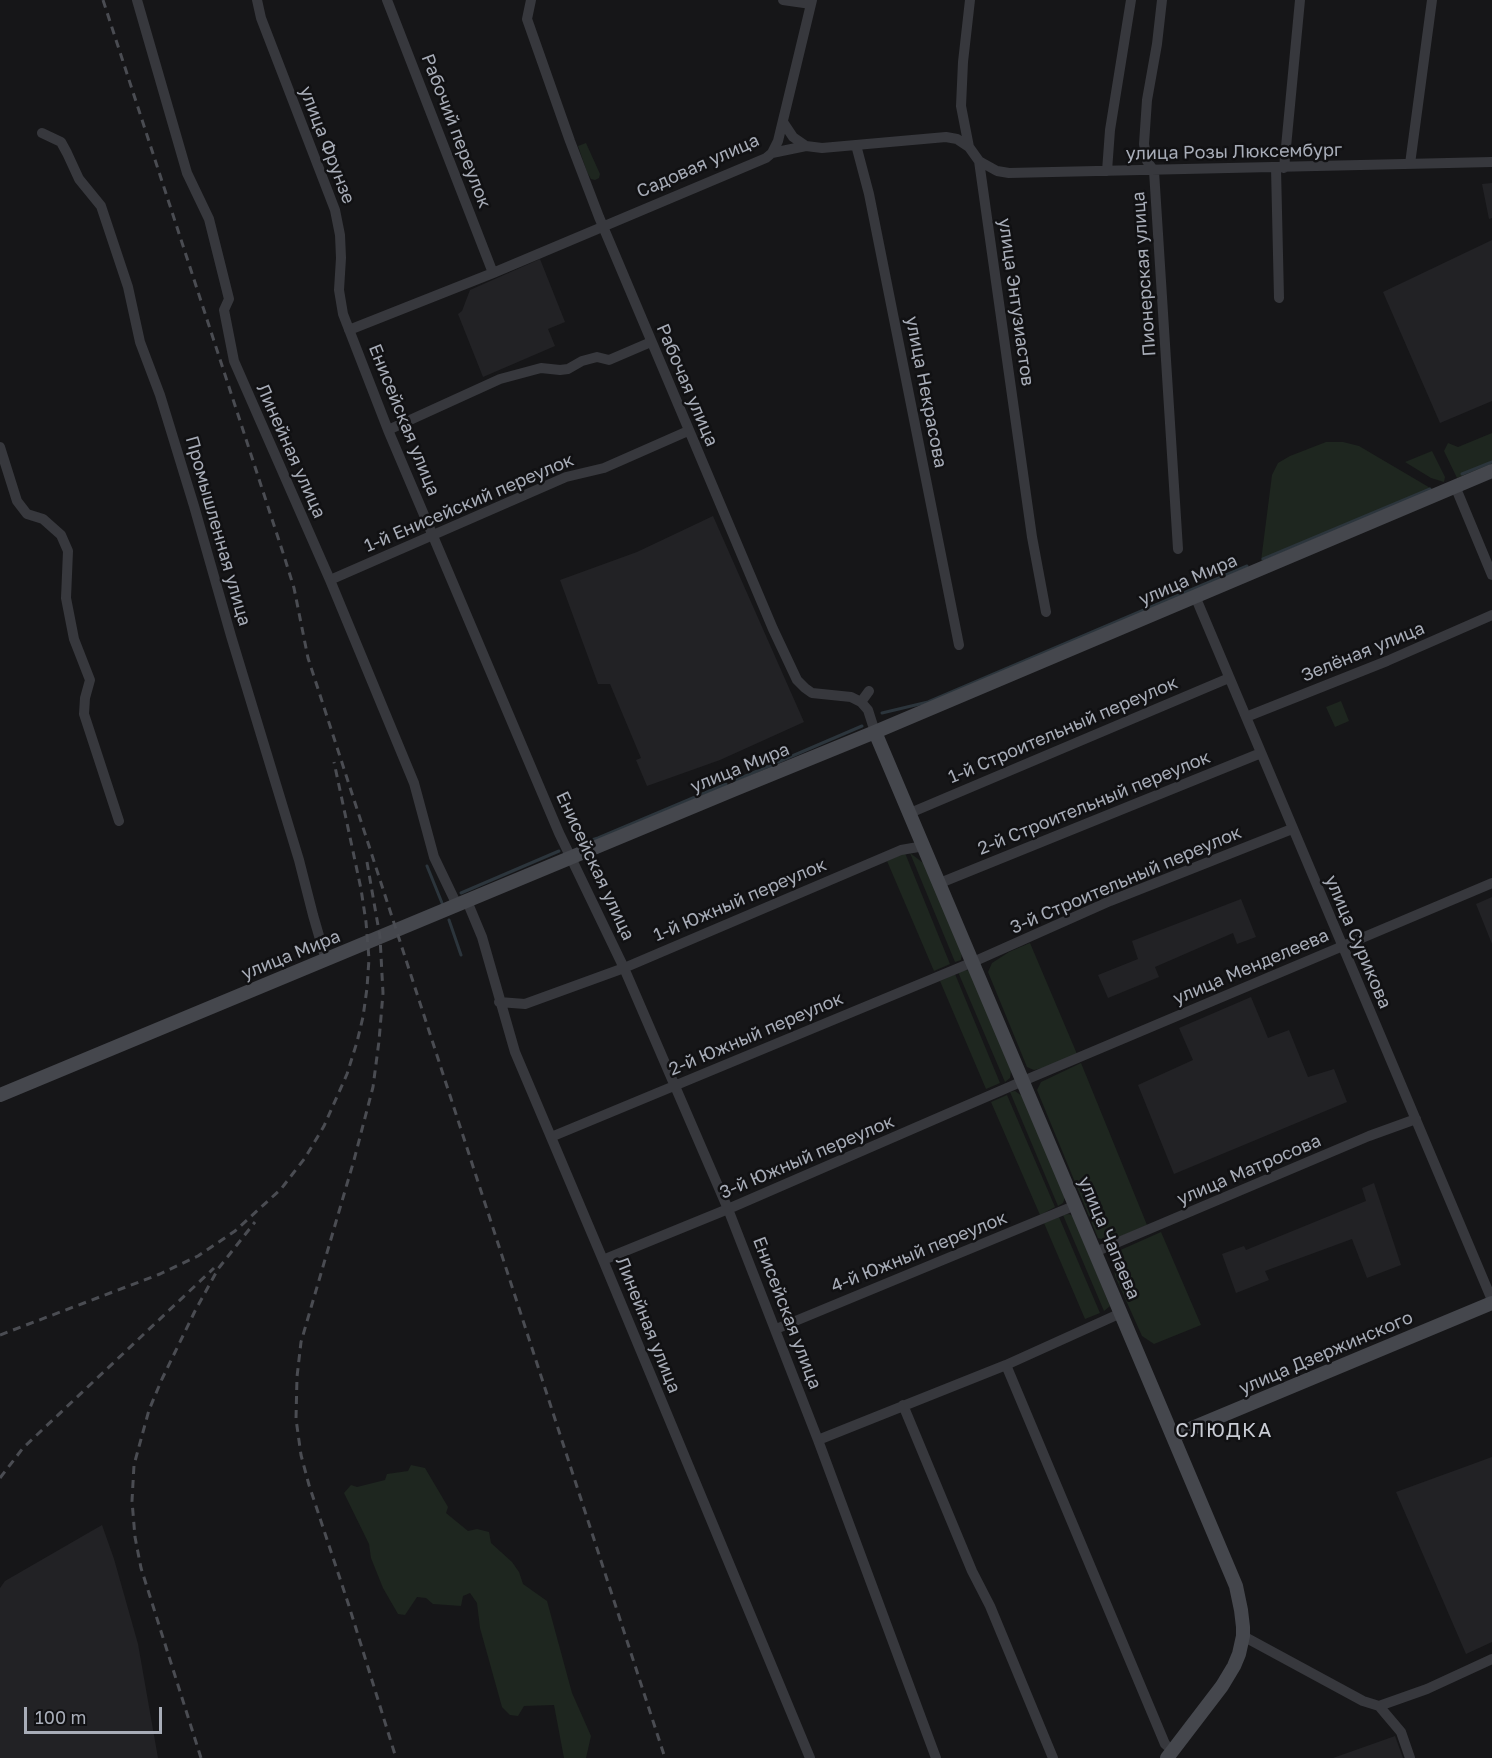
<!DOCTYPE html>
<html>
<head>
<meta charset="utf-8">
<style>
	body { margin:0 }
	#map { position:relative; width:1492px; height:1758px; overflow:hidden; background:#161618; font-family:"Golos Text",sans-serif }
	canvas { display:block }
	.scale { position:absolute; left:24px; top:1707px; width:138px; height:27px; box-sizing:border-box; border:3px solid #a8adb8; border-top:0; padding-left:8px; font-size:18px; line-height:21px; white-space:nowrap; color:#a8adb8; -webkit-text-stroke:4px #111113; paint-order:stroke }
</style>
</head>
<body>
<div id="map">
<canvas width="1492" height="1758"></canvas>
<div class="scale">100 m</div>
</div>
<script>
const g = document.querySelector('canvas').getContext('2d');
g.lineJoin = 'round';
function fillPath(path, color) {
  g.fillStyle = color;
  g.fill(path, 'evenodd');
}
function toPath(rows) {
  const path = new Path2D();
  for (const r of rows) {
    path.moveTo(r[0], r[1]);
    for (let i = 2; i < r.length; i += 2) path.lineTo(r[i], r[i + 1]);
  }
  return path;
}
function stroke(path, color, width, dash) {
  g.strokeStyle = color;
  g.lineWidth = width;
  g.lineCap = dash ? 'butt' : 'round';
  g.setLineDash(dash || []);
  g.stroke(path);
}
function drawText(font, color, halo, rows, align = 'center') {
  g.font = font + ' "Golos Text",sans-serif';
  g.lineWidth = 5;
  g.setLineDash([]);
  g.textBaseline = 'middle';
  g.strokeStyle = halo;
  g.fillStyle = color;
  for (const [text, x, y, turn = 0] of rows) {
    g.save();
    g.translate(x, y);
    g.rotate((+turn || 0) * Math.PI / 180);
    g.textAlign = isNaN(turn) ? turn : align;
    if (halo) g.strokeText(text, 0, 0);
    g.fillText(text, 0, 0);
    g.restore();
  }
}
fillPath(toPath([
	[1492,183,1492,218,1489,219,1482,184],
	[1492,240,1492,401,1440,423,1383,292],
	[540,259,565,322,548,329,555,346,483,377,458,314,462,311,470,290],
	[713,516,804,722,720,760,647,786,636,760,641,758,610,684,598,684,560,580,637,552],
	[1492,897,1492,944,1476,904],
	[1241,899,1256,937,1237,944,1233,933,1155,967,1159,977,1108,998,1098,975,1138,959,1132,941],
	[1251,997,1268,1038,1289,1030,1308,1077,1334,1069,1347,1102,1174,1174,1138,1085,1193,1060,1179,1028],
	[1374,1183,1401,1265,1367,1278,1352,1239,1265,1271,1269,1280,1236,1293,1222,1254,1244,1246,1246,1250,1366,1201,1362,1188],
	[1492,1457,1492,1642,1466,1654,1396,1492],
	[102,1525,114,1559,138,1644,158,1758,0,1758,0,1588,5,1581],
	[1395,1736,1403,1758,1333,1758,1381,1741]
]), '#222225');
fillPath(toPath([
	[586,143,600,174,599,178,595,180,591,179,587,172,578,146],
	[1492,433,1492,464,1457,478,1444,451,1448,443,1458,447],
	[1326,442,1343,442,1359,446,1432,489,1261,561,1272,475,1278,463,1290,456],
	[1432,451,1445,477,1444,482,1431,478,1405,462],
	[1341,701,1349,721,1335,727,1326,707],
	[905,853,950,964,934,971,887,861],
	[910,853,926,865,962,953,961,960,955,962],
	[1030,943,1077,1054,1043,1068,1034,1070,1027,1067,988,972,992,963,1009,952],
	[966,970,970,971,1011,1071,1010,1078,1005,1082,958,972],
	[955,974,1000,1083,986,1089,940,981],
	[1081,1063,1147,1225,1115,1239,1107,1241,1098,1238,1037,1090,1041,1082],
	[1015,1091,1022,1096,1065,1197,1063,1203,1058,1206,1010,1092],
	[1007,1095,1055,1207,1040,1215,991,1102],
	[1069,1214,1073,1216,1110,1306,1104,1311,1063,1215],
	[1059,1217,1100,1313,1085,1319,1044,1223],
	[1161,1232,1201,1325,1154,1344,1142,1336,1115,1276,1113,1261,1116,1252],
	[411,1465,425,1468,448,1507,446,1513,468,1531,477,1529,489,1532,491,1543,512,1562,519,1572,523,1584,547,1601,572,1693,591,1736,586,1758,564,1758,554,1705,524,1706,518,1716,510,1715,502,1707,480,1628,477,1603,470,1593,463,1596,461,1606,433,1604,426,1598,417,1597,405,1615,398,1614,383,1588,371,1558,369,1544,344,1493,351,1485,357,1487,385,1480,387,1474,408,1471]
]), '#1e261f');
stroke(toPath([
	[1462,474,1492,462],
	[1263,559,1430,489],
	[882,713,928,702,1247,566],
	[734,781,862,726],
	[582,843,598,838,726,784],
	[427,866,442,903],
	[461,893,559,851],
	[449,920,461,955]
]), '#2c353c', 3);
stroke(toPath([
	[137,0,187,173,209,219,229,299,224,310,234,361,330,580,414,783,434,857,457,905],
	[257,0,261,18,335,210,340,235,341,258,339,290,343,314,388,430,559,833,624,968,728,1209,818,1440,936,1758],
	[387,0,493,273],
	[531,0,527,19,570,141,599,217,773,629,797,680,805,688,812,693,851,697,861,702,868,710,875,732],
	[783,0,811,4],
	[970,0,963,62,961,106,969,147,979,161,1032,537,1046,612],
	[1162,0,1157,44,1147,100,1144,144,1147,161,1154,171,1178,549],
	[783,122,793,137,806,146],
	[42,133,61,142,67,153,79,179,101,206,128,287,140,342,160,395,194,506,231,636,299,860,313,915,326,960],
	[856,145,869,194,959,645],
	[772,153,806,146,822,148,946,137,957,139,969,147],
	[979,161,997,171,1009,173,1492,162],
	[1410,164,1432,0],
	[1276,168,1279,298],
	[1284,168,1300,0],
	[1107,171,1110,130,1131,0],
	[349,330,493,273,766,158,772,153,778,141,812,0],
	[388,430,500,379,541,368,560,370,568,369,582,361,597,357,609,360,651,342],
	[0,447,17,501,27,514,43,519,61,535,68,551,66,598,74,639,90,680,85,698,84,714,119,821],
	[1455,486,1492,575],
	[330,580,566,477,604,468,688,431],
	[1195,596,1492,1300],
	[861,702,869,691],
	[1246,717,1387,661,1492,615],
	[910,813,1229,678],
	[940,883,1261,753],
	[467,901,482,937,515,1052,603,1260,810,1758],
	[499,1002,525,1004,624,968,901,850,924,846],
	[551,1137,973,962,1110,901,1292,829],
	[1095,1252,1369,1136,1416,1119],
	[603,1260,728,1209,1023,1081,1492,883],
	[776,1329,1076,1205],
	[1006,1365,1165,1744,1173,1751],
	[903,1405,972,1571,990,1606,1053,1758],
	[818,1440,1006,1365,1121,1313],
	[1243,1636,1363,1701,1379,1706,1401,1732,1410,1758],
	[1379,1706,1427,1689,1492,1659]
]), '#37383d', 10);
stroke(toPath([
	[875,732,1236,1586,1241,1610,1243,1627,1243,1636,1239,1654,1234,1666,1222,1686,1167,1758],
	[0,1095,733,790,875,732,1492,471],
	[1173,1436,1492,1303]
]), '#45474d', 14);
stroke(toPath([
	[103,0,285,559,294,588,308,658,665,1758],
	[367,862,380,937,383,993,379,1041,373,1087,354,1160,301,1342,297,1377,296,1419,301,1455,309,1485,349,1606,396,1758],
	[0,1335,160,1274,198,1256,235,1231,281,1189,305,1158,324,1126,347,1074,357,1042,363,1017,367,988,369,959,366,922,361,889,334,762],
	[0,1478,23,1448,214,1268],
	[201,1758,141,1568,135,1537,132,1501,134,1465,149,1410,162,1379,195,1311,218,1269,255,1222]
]), '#4a4c52', 3, [8, 6]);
drawText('18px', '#a8adb8', '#111113', [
	["Рабочий переулок",456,131,69],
	["улица Фрунзе",327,145,69],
	["улица Розы Люксембург",1234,152,-1],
	["Садовая улица",698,166,-24],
	["Пионерская улица",1144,274,-94],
	["улица Энтузиастов",1016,302,82],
	["Рабочая улица",687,385,67],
	["улица Некрасова",926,392,79],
	["Енисейская улица",404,420,68],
	["Линейная улица",291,451,66],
	["1-й Енисейский переулок",469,503,-23],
	["Промышленная улица",218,531,74],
	["улица Мира",1188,580,-23],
	["Зелёная улица",1363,652,-22],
	["1-й Строительный переулок",1063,730,-23],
	["улица Мира",740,768,-22],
	["2-й Строительный переулок",1094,803,-22],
	["Енисейская улица",595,866,65],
	["3-й Строительный переулок",1126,880,-23],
	["1-й Южный переулок",740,900,-23],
	["улица Сурикова",1358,942,67],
	["улица Мира",291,955,-22],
	["улица Менделеева",1251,967,-23],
	["2-й Южный переулок",756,1034,-23],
	["3-й Южный переулок",807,1157,-23],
	["улица Матросова",1249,1170,-23],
	["улица Чапаева",1109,1238,67],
	["4-й Южный переулок",919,1252,-22],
	["Енисейская улица",787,1313,69],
	["Линейная улица",648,1325,68],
	["улица Дзержинского",1326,1353,-23]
]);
g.letterSpacing = '1.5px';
drawText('20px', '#c9ccd4', '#111113', [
	["СЛЮДКА",1224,1431]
]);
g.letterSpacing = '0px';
</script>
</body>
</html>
